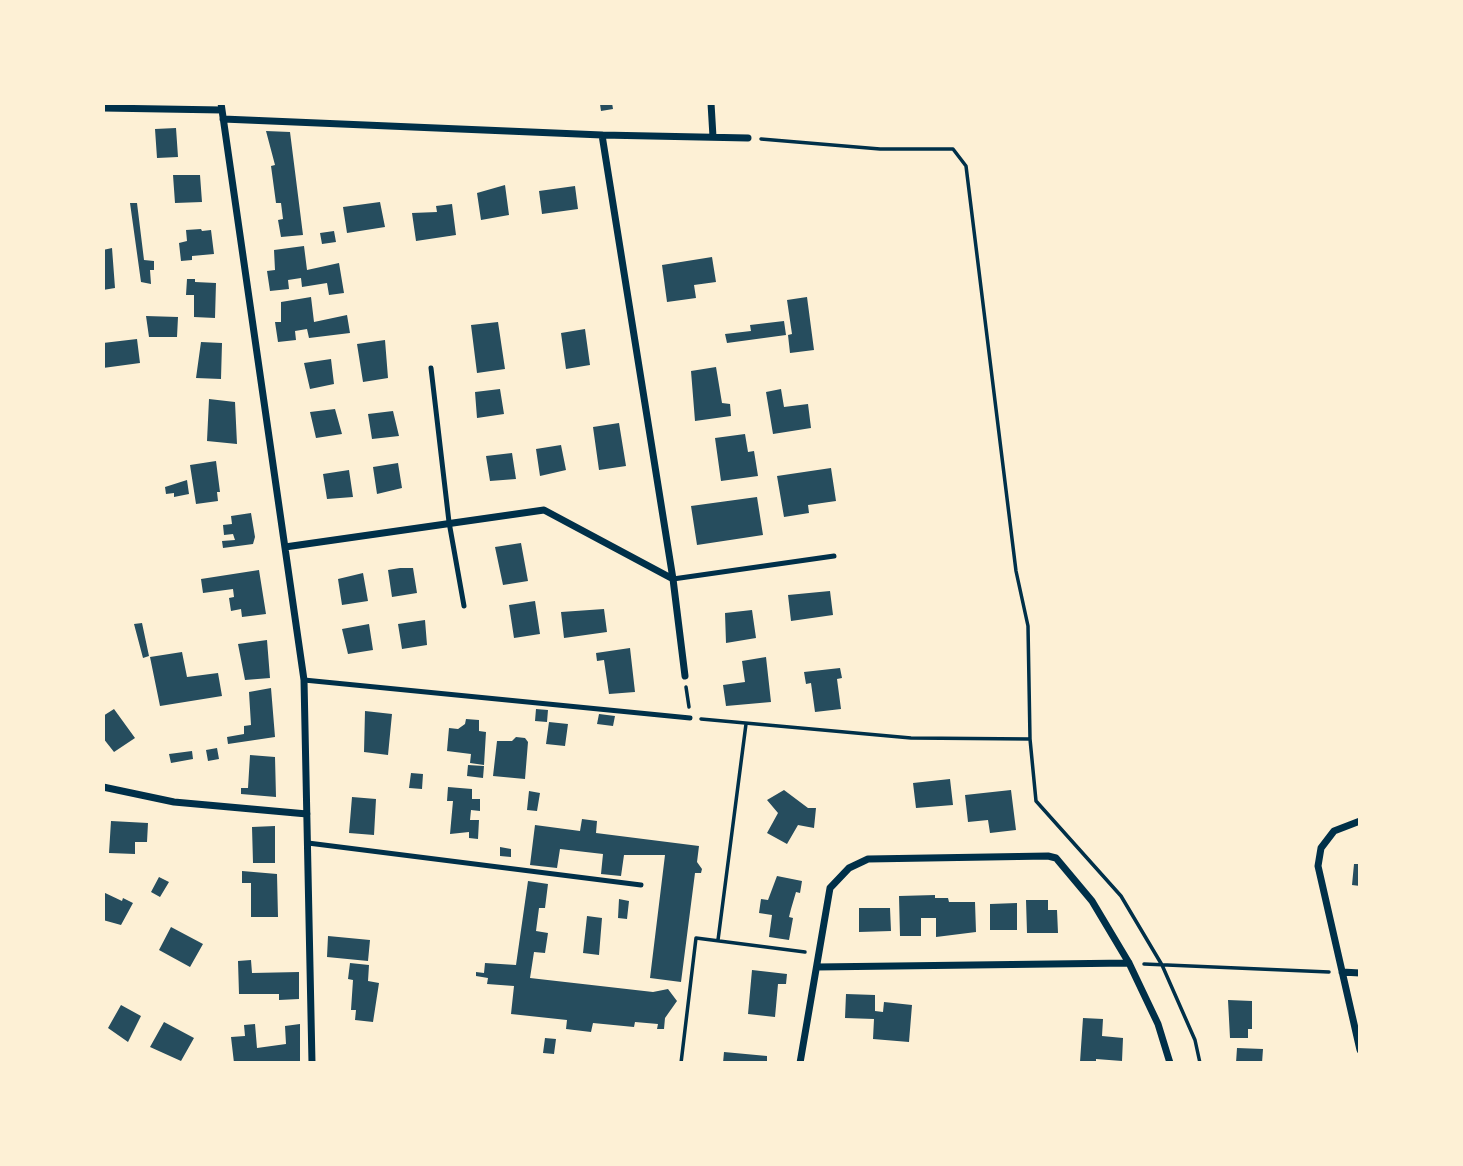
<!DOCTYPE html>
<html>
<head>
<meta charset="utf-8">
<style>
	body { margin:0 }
	#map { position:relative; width:1463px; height:1166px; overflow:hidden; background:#fdf0d5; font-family:Raleway,sans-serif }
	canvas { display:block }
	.frame { position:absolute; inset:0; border:105px solid #fdf0d5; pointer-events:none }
</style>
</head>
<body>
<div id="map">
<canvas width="1463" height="1166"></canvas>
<div class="frame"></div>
</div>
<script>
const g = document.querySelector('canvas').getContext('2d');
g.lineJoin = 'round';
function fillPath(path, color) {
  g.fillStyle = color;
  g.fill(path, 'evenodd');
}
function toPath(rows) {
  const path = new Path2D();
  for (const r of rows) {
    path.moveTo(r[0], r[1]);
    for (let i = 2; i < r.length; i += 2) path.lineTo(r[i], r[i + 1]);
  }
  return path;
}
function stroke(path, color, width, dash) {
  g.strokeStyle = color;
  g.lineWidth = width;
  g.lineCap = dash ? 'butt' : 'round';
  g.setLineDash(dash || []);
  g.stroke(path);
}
fillPath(toPath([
	[612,103,613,109,601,111,600,104],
	[176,128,178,157,157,158,155,129],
	[266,131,290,132,303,235,281,237,278,220,283,219,281,203,276,203,271,166,275,165],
	[173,175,200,175,202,202,175,203],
	[505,185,509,215,481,220,477,193],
	[575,186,578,209,542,214,539,191],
	[380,202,385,227,347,233,343,207],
	[130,203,137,203,144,260,154,261,154,270,150,270,151,284,141,282],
	[452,204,456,235,416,241,412,213,437,212,436,206],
	[201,229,202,231,211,230,214,254,192,256,192,260,181,261,179,243,187,241,186,230],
	[334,231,336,242,322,244,320,233],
	[304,246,307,270,339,263,344,293,329,295,327,283,302,287,301,278,288,280,289,289,270,291,267,271,275,270,274,250],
	[112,248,115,288,103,290,103,250],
	[712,257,716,282,694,285,696,298,667,302,662,265],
	[187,279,195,279,195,282,216,283,215,318,194,317,194,295,186,295],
	[311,297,314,322,347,315,350,333,309,338,307,329,295,331,296,340,278,342,275,322,281,322,281,302],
	[807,297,814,350,790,353,788,335,792,334,787,300],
	[146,316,178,317,177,337,149,337],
	[784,321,786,335,727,343,725,334,751,331,750,325],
	[498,322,505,369,477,373,471,325],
	[585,329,590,365,566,369,561,333],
	[137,339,140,363,103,368,103,343],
	[385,340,388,378,363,382,357,344],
	[201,342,222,343,221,379,196,378],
	[331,359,334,384,310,389,304,363],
	[716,367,722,403,730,404,731,416,695,421,691,371],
	[500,389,504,414,477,418,475,392],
	[781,389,784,407,808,404,811,428,773,434,766,392],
	[209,399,235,402,237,444,207,441],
	[335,409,342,434,316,438,310,412],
	[393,411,399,436,372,439,368,414],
	[619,423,626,466,599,470,593,427],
	[745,434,748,452,754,451,758,476,721,481,715,438],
	[561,445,566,470,540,476,536,449],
	[512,453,516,479,490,481,486,456],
	[216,461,220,492,217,492,218,501,196,504,190,465],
	[398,463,402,488,377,494,373,467],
	[831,468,836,501,808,505,809,513,784,517,777,476],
	[349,470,353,497,327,499,323,474],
	[187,480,189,494,174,497,174,493,166,494,165,487],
	[757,497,763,535,697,545,691,506],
	[251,513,255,537,253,544,223,548,222,541,235,540,233,534,224,535,223,525,232,524,231,516],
	[521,543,528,581,503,585,495,547],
	[400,568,413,568,417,593,392,597,388,570],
	[259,570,266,614,242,617,241,609,231,611,229,598,234,597,233,589,203,593,201,579],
	[363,573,368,601,342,605,338,579],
	[830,591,833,615,791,621,788,595],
	[535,601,540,634,514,638,509,605],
	[604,609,607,632,564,638,561,612],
	[752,610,756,638,726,643,725,613],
	[425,620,427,645,402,649,398,624],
	[142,623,149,656,143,658,134,624],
	[369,624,373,650,348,654,342,629],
	[267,640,270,678,245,680,238,644],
	[630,648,635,692,609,694,604,660,597,661,596,653],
	[182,652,187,677,218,673,222,696,160,706,150,657],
	[766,657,771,702,726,706,723,685,745,682,742,661],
	[840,668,842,678,837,679,841,709,815,712,811,683,806,684,804,672],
	[271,688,275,737,228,744,227,737,244,734,244,726,251,725,249,692],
	[114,709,135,738,114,752,103,738,103,716],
	[536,709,548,710,547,722,535,721],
	[365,711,392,714,388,755,364,752],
	[599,714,615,716,613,726,597,724],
	[466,719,479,720,479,731,486,732,484,765,470,763,471,754,447,751,449,728,458,729,465,724],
	[549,722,568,724,565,746,546,744],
	[516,737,525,738,528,742,525,779,493,776,497,741,512,741],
	[217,748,219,759,208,761,206,750],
	[192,751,193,759,171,763,169,754],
	[250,755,275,757,276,797,241,794,241,788,248,788],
	[468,765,484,766,483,778,467,776],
	[411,773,423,774,422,789,409,788],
	[950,779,953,805,916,808,913,783],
	[448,787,472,789,472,799,480,799,480,811,471,810,470,820,479,820,478,839,469,838,469,832,450,834,453,801,447,801],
	[784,790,808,808,816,808,814,828,798,825,787,844,767,833,778,813,767,800],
	[1011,790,1016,830,990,833,988,820,968,822,965,795],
	[529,791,540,793,537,811,527,810],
	[352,797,376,799,374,835,349,833],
	[582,819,597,821,596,833,699,846,697,862,702,869,701,873,695,873,681,982,650,978,665,855,624,855,621,876,601,874,603,854,577,851,560,849,557,868,530,865,535,825,580,831],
	[111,821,148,823,147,842,135,842,135,854,109,853],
	[275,826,275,863,253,863,252,827],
	[500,847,511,849,511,857,500,856],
	[1354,864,1360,864,1360,886,1352,885],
	[242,871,277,874,278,917,251,917,251,883,242,883],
	[777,876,802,881,800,893,796,892,791,909,789,917,793,918,789,940,769,937,772,915,759,913,761,899,768,900],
	[159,877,169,882,160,897,151,892],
	[528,881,548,884,545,908,539,908,536,931,548,933,545,953,534,952,530,978,653,992,668,989,677,1001,665,1018,664,1029,657,1029,658,1024,635,1022,634,1027,593,1023,591,1032,566,1029,567,1020,511,1014,514,986,487,984,488,978,476,976,476,972,484,973,485,963,516,965],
	[103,892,122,901,123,898,133,903,121,925,103,920],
	[935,895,935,898,948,898,949,902,975,902,976,932,936,937,936,918,921,918,921,936,900,936,899,896],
	[619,899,629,901,627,919,618,918],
	[1026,900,1048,900,1048,910,1057,910,1058,933,1027,933],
	[1017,903,1017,930,990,930,990,904],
	[859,908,890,908,891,931,859,932],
	[587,916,602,918,599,955,583,953],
	[171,927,203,944,190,967,159,950],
	[328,936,370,940,368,961,327,957],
	[251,960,252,973,299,972,299,999,279,1000,279,994,239,994,238,961],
	[350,963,369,965,368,981,379,983,373,1022,355,1020,356,1010,351,1010,353,980,348,979],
	[752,970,787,974,786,984,778,984,775,1017,748,1014],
	[846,994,875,995,875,1011,883,1012,884,1002,912,1005,909,1042,873,1039,874,1019,845,1018],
	[1228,1000,1252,1001,1252,1029,1248,1029,1248,1038,1230,1038],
	[121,1005,141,1016,128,1042,108,1028],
	[1083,1018,1103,1019,1102,1036,1123,1038,1122,1061,1096,1059,1096,1063,1080,1062],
	[164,1022,194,1038,181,1061,150,1047],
	[255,1024,257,1048,286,1044,285,1026,300,1024,300,1063,234,1063,231,1037,245,1036,244,1025],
	[545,1038,556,1039,554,1054,543,1053],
	[1237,1048,1263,1049,1262,1063,1236,1063],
	[724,1052,767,1056,767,1063,723,1063]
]), '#264d5e');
stroke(toPath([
	[761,139,880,149,953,149,966,166,1016,571,1028,626,1030,739,1036,801,1121,896,1162,965,1195,1040,1200,1063],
	[686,687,689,707],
	[701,719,911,738,1030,739],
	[718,940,746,724],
	[1144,964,1329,972],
	[681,1063,696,938,805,952]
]), '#003049', 3.5);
stroke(toPath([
	[431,368,449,522,464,606],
	[673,579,834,556],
	[304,680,690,718],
	[308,843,641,885]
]), '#003049', 5);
stroke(toPath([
	[221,103,304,680,312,1063],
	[711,103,713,137],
	[103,108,222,110],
	[223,119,602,135,748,138],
	[602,135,673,579,685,676],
	[285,547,544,510,673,579],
	[103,787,174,802,307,814],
	[1360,821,1334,831,1321,848,1318,866,1360,1050],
	[817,967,1129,963],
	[1342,972,1360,973],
	[800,1063,830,888,849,868,868,859,1048,856,1056,858,1092,901,1129,963,1158,1024,1170,1063]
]), '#003049', 7);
</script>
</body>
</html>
